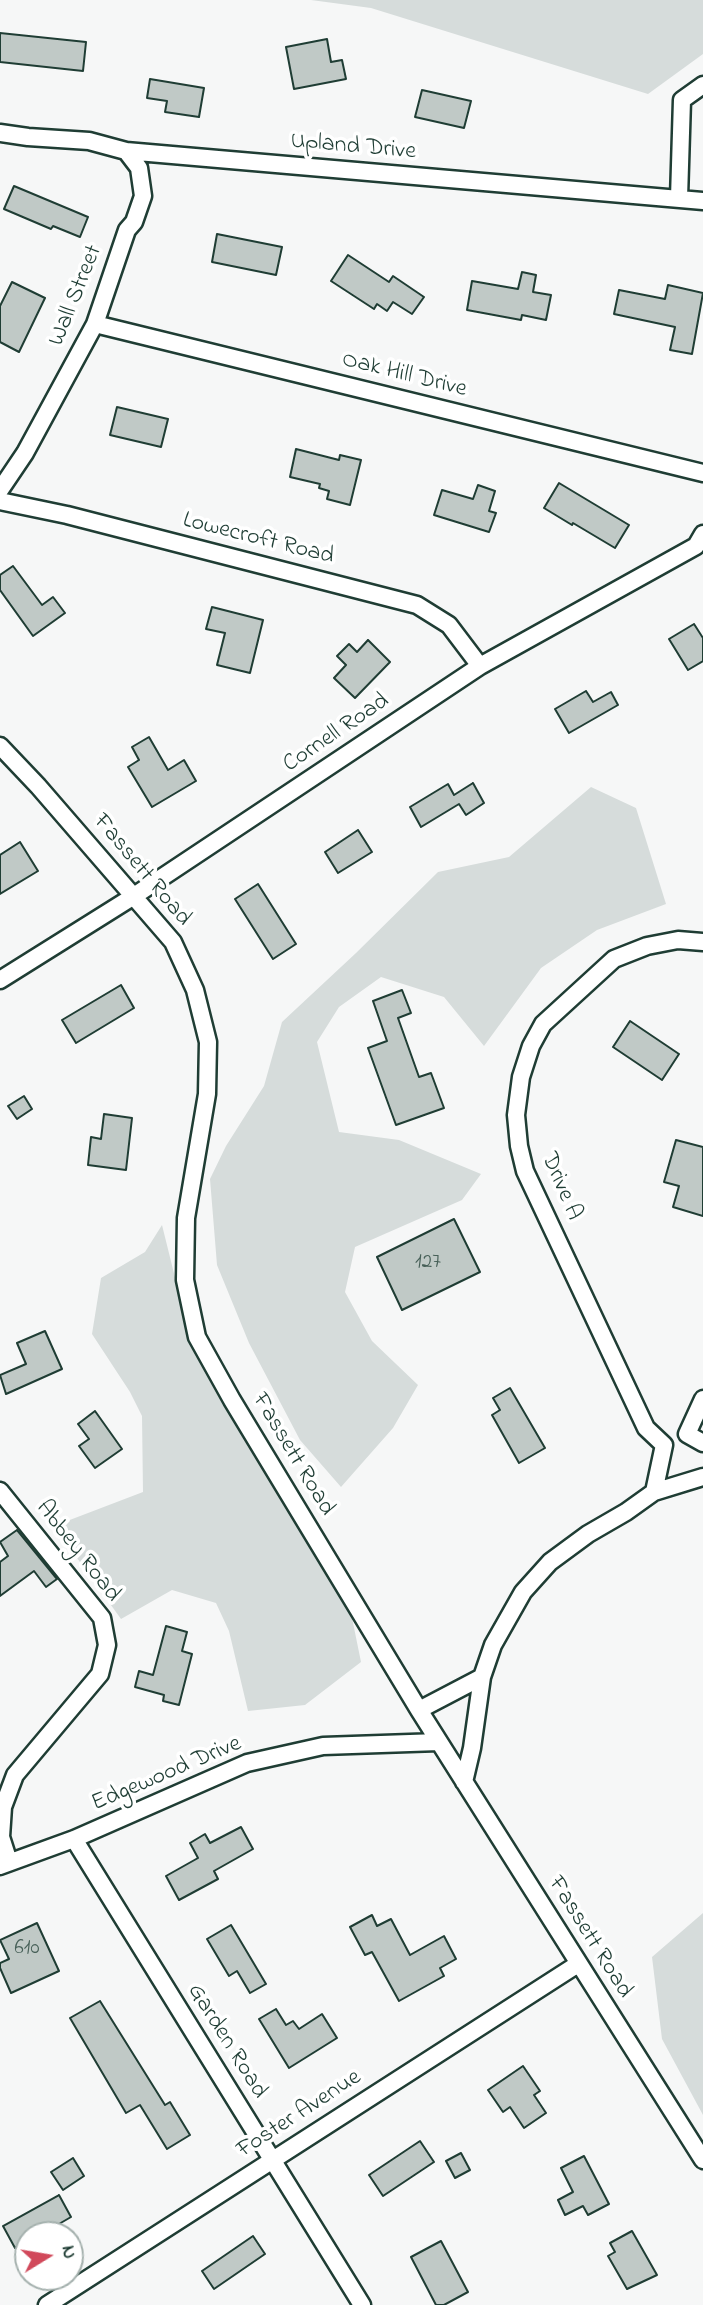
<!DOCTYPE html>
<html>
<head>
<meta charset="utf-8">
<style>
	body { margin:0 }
	#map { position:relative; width:703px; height:2305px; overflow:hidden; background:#f6f7f7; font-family:"Indie Flower",sans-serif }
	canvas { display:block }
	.north { position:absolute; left:14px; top:2221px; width:70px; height:70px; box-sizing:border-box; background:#fff; border:2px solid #a5b1ae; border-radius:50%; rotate:79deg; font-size:19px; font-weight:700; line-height:28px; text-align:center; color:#1f3d34 }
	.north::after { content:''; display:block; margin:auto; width:24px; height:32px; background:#d1495b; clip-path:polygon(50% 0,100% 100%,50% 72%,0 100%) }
</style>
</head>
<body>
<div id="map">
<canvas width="703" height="2305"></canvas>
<div class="north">N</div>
</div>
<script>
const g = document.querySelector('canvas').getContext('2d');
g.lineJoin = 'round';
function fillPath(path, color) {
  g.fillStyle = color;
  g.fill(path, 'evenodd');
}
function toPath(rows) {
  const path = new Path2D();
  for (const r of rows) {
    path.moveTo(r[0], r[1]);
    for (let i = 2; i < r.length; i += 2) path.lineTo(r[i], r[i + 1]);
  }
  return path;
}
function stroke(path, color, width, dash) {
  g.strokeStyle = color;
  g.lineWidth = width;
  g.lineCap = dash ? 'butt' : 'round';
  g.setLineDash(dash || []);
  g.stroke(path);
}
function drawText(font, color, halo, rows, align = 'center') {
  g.font = font + ' "Indie Flower",sans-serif';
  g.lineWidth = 7;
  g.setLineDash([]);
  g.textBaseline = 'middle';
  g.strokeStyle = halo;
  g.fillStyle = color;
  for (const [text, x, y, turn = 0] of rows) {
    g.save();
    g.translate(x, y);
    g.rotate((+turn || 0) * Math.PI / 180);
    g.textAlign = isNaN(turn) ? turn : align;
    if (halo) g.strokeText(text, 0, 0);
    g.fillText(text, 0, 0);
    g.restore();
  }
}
fillPath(toPath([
	[311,0,703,0,703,54,648,94,371,8],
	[591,787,636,808,666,904,597,930,541,968,484,1046,444,997,381,977,339,1007,317,1042,339,1132,399,1140,481,1174,462,1200,355,1247,345,1292,372,1341,418,1385,393,1428,341,1487,300,1440,249,1343,217,1265,210,1179,226,1146,264,1086,282,1022,356,953,438,872,509,857],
	[162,1225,191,1342,350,1608,361,1662,305,1705,248,1711,229,1631,216,1603,172,1590,121,1619,54,1526,143,1492,142,1416,130,1392,92,1334,101,1278,145,1252],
	[703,1913,703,2115,662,2039,652,1957]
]), '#d6dcdb');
const building = toPath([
	[0,33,86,42,83,71,0,62,0,33],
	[327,39,331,62,342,60,346,79,294,89,286,47,327,39],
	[150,79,204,88,199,117,165,112,167,101,147,98,150,79],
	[422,90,471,101,464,128,415,117,422,90],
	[14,186,88,217,80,237,53,226,51,229,4,209,14,186],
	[217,234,282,247,276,275,212,262,217,234],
	[348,255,389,282,393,276,424,297,412,314,393,302,387,311,377,304,374,309,331,281,348,255],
	[522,272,536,275,533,292,551,295,546,320,522,315,521,320,467,310,472,281,518,289,522,272],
	[12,282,45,298,19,352,0,342,0,306,12,282],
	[668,285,703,293,692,354,670,350,675,327,614,314,619,290,665,299,668,285],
	[117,407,168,419,161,447,110,435,117,407],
	[296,449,339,460,340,455,361,460,350,505,327,499,329,491,319,488,320,484,290,477,296,449],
	[559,483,629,525,615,548,573,523,572,525,544,508,559,483],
	[478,485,495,491,489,511,496,513,489,532,434,515,442,490,473,499,478,485],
	[13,566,42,605,53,597,65,613,33,636,0,590,0,575,13,566],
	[212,607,263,620,250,673,217,665,225,633,206,629,212,607],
	[694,624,703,638,703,661,688,670,669,639,694,624],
	[368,640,390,662,355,698,334,678,346,665,337,656,349,644,357,652,368,640],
	[586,691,593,702,611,692,618,705,569,733,555,709,586,691],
	[149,737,168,770,184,760,196,781,152,807,128,767,139,760,132,747,149,737],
	[473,783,484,803,466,815,459,804,421,827,410,807,448,784,454,795,473,783],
	[358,830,372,852,338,873,325,852,358,830],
	[20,842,38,871,0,894,0,855,20,842],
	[258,884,296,944,273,959,235,899,258,884],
	[121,985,134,1008,76,1043,62,1020,121,985],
	[402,990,411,1013,398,1018,419,1077,431,1073,444,1108,396,1125,368,1048,387,1041,373,1001,402,990],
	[630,1021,679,1054,662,1080,613,1047,630,1021],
	[24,1096,32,1109,17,1119,8,1106,24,1096],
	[104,1114,132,1118,126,1170,88,1165,91,1137,101,1139,104,1114],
	[676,1140,703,1147,703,1216,673,1207,679,1186,664,1182,676,1140],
	[454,1219,480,1272,402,1310,377,1257,454,1219],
	[45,1331,62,1369,6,1394,0,1375,26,1364,17,1343,45,1331],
	[510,1388,545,1448,519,1463,492,1415,500,1410,493,1398,510,1388],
	[95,1411,122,1449,95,1468,79,1446,89,1439,78,1424,95,1411],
	[17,1530,57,1579,46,1587,34,1571,0,1596,0,1562,8,1556,0,1542,17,1530],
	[166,1626,187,1632,182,1651,192,1654,179,1705,163,1701,164,1695,135,1687,139,1671,153,1675,166,1626],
	[241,1827,253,1849,214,1871,218,1879,179,1900,166,1876,198,1858,190,1843,205,1834,210,1843,241,1827],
	[372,1915,377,1926,391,1919,410,1955,444,1936,456,1959,440,1968,444,1976,399,2001,372,1952,365,1955,350,1927,372,1915],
	[37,1923,59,1971,11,1993,0,1968,0,1963,9,1959,0,1940,37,1923],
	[231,1925,266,1984,250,1993,237,1971,229,1976,207,1939,231,1925],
	[100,2001,165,2105,170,2102,190,2135,167,2149,140,2105,126,2113,70,2018,100,2001],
	[276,2009,286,2025,293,2021,299,2029,322,2014,337,2038,289,2068,259,2019,276,2009],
	[523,2066,540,2091,534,2095,546,2113,524,2128,510,2107,503,2112,488,2090,523,2066],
	[420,2141,434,2162,383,2196,369,2175,420,2141],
	[461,2153,470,2170,455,2178,446,2161,461,2153],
	[584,2156,609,2204,588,2215,583,2206,565,2215,558,2200,573,2192,561,2168,584,2156],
	[73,2158,84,2176,63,2190,51,2172,73,2158],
	[59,2195,71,2217,40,2235,28,2235,28,2241,15,2248,3,2226,59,2195],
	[632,2231,657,2275,627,2289,608,2256,615,2252,610,2243,632,2231],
	[253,2236,265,2254,214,2289,202,2271,253,2236],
	[441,2241,468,2292,444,2305,436,2305,411,2257,441,2241]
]);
fillPath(building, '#c0c9c6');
stroke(building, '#1f3d34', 2);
const minor = toPath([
	[0,133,28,137,89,141,126,151,703,201],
	[679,198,682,100,703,85],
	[95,324,703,473],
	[0,490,25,453,95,324,127,230,134,222,143,196,139,168,126,151],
	[0,501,67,515,417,605,449,625,480,666],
	[0,746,38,786,173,942,195,990,208,1042,207,1094,186,1218,185,1280,197,1337,232,1400,419,1710,703,2160],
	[0,980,134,896,480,666,696,546,703,534],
	[703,1399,687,1434,703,1443],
	[0,1491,102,1618,107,1645,100,1674,15,1775,3,1807,1,1837,9,1862],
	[654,1492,664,1445,646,1428,525,1171,519,1146,516,1115,521,1077,531,1046,543,1024,614,959,647,946,678,940,703,942],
	[419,1710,482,1677,493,1645,523,1592,550,1562,588,1534,626,1512,654,1492,703,1477],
	[464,1782,472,1748,482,1677],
	[74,1839,362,2305],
	[0,1866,74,1839,247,1763,323,1746,439,1742],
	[47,2305,578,1964]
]);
stroke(minor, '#1f3d34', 21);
stroke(minor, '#fff', 16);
drawText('21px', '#476058', null, [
	["127",428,1264],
	["610",27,1950]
]);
drawText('24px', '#1f3d34', '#fff', [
	["Upland Drive",353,148,5],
	["Wall Street",77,296,-68],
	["Oak Hill Drive",404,376,14],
	["Lowecroft Road",258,540,14],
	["Cornell Road",337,734,-34],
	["Fassett Road",141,871,50],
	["Drive A",560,1187,67],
	["Fassett Road",292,1455,59],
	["Abbey Road",77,1552,52],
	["Edgewood Drive",167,1775,-23],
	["Fassett Road",589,1938,58],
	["Garden Road",226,2042,58],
	["Foster Avenue",300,2115,-33]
]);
</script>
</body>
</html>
